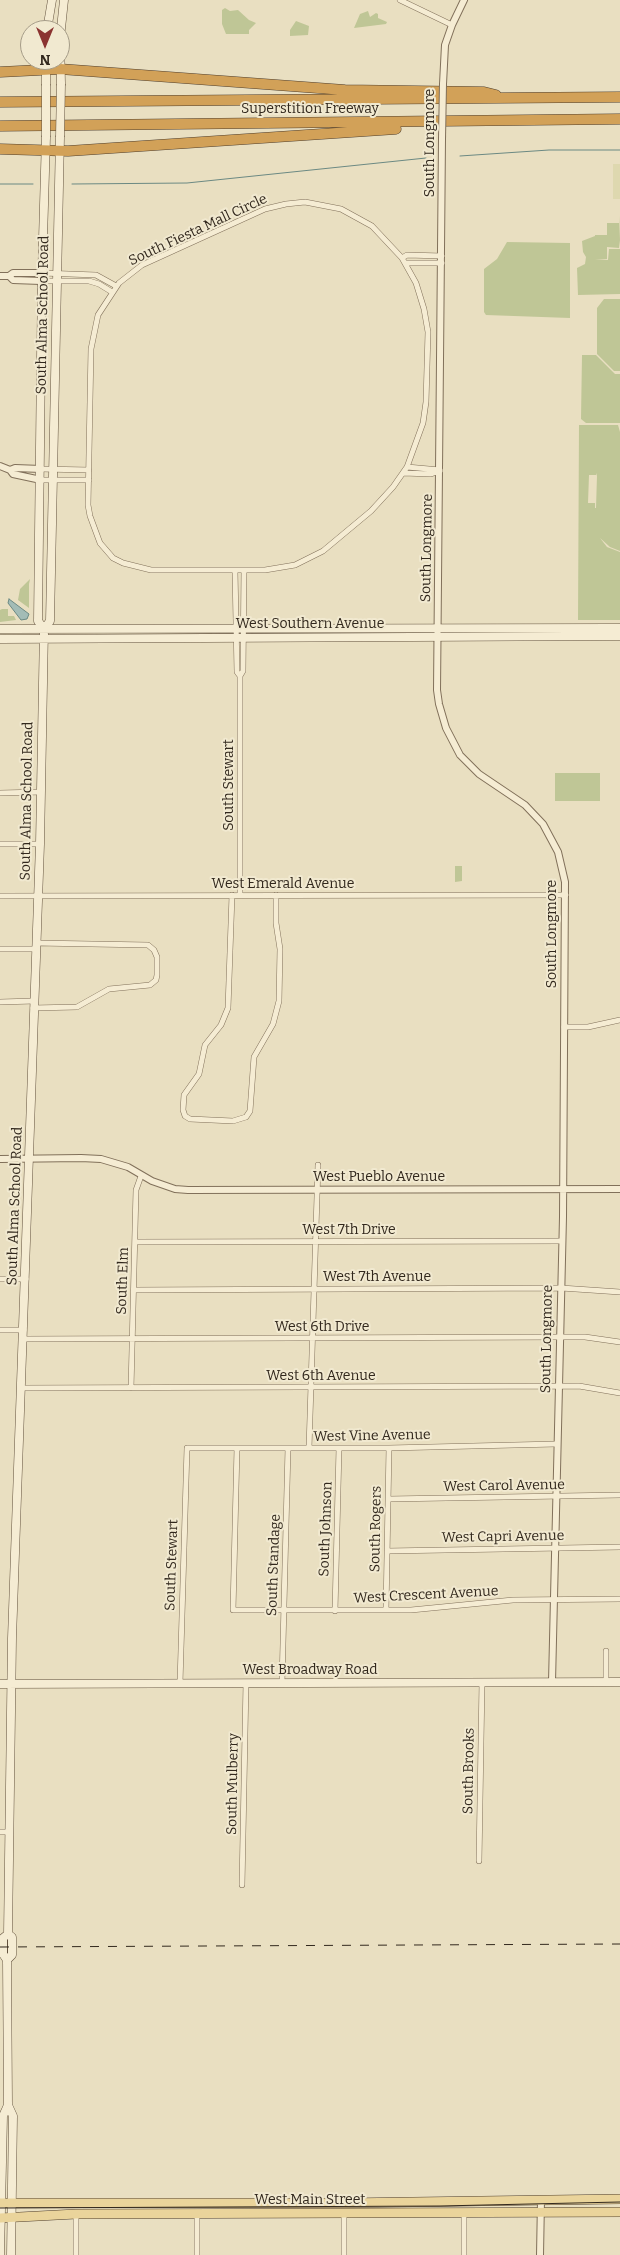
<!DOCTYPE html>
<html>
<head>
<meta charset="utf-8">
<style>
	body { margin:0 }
	#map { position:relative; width:620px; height:2255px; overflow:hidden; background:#e9dfc1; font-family:Bitter,serif }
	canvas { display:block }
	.north { position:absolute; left:20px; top:20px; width:50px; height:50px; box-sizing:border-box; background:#f1e9d0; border:1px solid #a59c88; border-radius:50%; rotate:180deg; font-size:14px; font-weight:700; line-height:20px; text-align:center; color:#32281d }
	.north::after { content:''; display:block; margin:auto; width:18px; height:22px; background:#8b3330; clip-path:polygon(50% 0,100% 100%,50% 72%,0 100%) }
</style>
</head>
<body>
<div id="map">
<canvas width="620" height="2255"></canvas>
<div class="north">N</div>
</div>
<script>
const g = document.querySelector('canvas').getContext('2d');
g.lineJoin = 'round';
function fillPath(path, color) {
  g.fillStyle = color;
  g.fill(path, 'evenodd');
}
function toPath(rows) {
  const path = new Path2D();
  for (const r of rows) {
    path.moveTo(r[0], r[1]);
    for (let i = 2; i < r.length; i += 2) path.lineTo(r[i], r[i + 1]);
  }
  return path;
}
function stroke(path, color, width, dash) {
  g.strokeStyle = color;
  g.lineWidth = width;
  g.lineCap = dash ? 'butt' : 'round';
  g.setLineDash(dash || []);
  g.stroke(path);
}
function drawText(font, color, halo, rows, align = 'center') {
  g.font = font + ' Bitter,serif';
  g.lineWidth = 4;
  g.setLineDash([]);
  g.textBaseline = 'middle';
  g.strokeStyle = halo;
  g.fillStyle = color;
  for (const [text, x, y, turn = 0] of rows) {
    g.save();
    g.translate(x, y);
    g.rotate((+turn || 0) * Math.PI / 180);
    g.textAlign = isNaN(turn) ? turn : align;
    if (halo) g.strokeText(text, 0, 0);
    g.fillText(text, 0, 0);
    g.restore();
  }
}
fillPath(toPath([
	[613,164,620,164,620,199,613,199]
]), '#ded8af');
fillPath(toPath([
	[225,8,230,11,238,10,249,20,256,23,249,30,249,34,226,34,222,24,222,10],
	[368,11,370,17,376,13,378,14,378,18,387,22,386,24,354,28,360,14],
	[296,21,309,26,308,35,290,36,290,30],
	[619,216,620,240,619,248,607,247,607,259,595,259,608,260,609,249,620,249,620,294,578,295,577,268,585,264,586,257,583,252,582,241,595,236,595,235,607,235,607,223,619,223],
	[507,242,570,243,570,318,486,315,484,312,484,269,497,259],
	[604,299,620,299,620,371,614,371,597,354,597,308],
	[582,355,596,355,615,374,620,374,620,423,586,423,581,419],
	[579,425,618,425,620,432,620,551,610,547,600,538,607,547,620,552,620,620,578,620],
	[596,473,597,476,596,508,595,508,595,503,588,503,589,475,596,475],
	[30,579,29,584,29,608,18,600,20,589],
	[2,609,8,609,8,616,14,616,16,620,0,622,0,610],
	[555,773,600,773,600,801,555,801],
	[455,866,462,866,462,881,455,882]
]), '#bfc696');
const water = toPath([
	[9,599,29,614,27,619,21,620,8,603,9,599]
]);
fillPath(water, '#a3bcb6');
stroke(water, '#6b8983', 1);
stroke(toPath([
	[460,156,549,150,620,150],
	[0,184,33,184],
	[72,184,187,183,426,158]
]), '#6b8983', 1);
const minor = toPath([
	[400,0,452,25],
	[305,202,341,209,372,226,402,258,416,283,424,309,428,332,426,402,423,423,407,467,393,487,371,511,323,551,295,565,265,570,151,570,123,563,113,558,100,543,90,516,88,505,91,349,98,315,119,283,142,265,265,209,286,204,305,202],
	[402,258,407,255,442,256],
	[405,263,442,263],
	[42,273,96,275,116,286],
	[41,281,89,281,99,284,112,292],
	[407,467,440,470],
	[41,469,89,470],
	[403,473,431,474,440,471],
	[41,480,89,480],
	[235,571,237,672,240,676],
	[0,793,41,792],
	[0,844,40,844],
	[232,895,228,1008,221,1025,205,1045,199,1074,184,1095,183,1110,185,1116,190,1119,233,1121,246,1117,250,1111,254,1057,273,1024,279,1001,280,949,276,923,276,895],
	[240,895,240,676,243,671,244,570],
	[0,896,566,895],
	[0,949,36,949],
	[0,1002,34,1001],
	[33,1008,77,1007,109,989,150,985,156,980,157,975,157,957,154,950,148,945,36,943],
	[564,1027,588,1027,620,1020],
	[135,1242,562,1241],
	[0,1279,26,1279],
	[134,1290,561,1288,620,1292],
	[0,1330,24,1330],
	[24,1339,560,1337,585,1337,620,1342],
	[22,1388,579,1386,620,1393],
	[131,1388,136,1190,141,1176],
	[237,1448,233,1610,411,1610,513,1600,620,1599],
	[309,1448,318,1165],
	[389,1499,620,1495],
	[387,1551,620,1547],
	[386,1610,389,1448],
	[335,1611,339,1448],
	[606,1682,606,1651],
	[180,1683,187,1448,389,1448,556,1444],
	[282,1683,288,1448],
	[0,1832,9,1832],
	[479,1861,482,1682],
	[242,1885,246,1683],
	[344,2213,344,2255],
	[76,2214,76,2255],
	[197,2255,197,2214],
	[464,2255,464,2213]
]);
const tertiary = toPath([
	[443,84,445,45,452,25,464,0],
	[442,139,437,690,439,704,446,728,460,755,479,774,525,805,543,824,558,852,565,882,563,1217,552,1682],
	[0,276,9,276,13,273,42,273],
	[9,276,13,280,41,281],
	[0,466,10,470,13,474,41,480],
	[10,470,15,468,41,469],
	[0,1159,81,1158,101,1159,128,1167,152,1181,175,1189,188,1190,620,1189],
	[540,2255,541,2200]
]);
const secondary = toPath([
	[47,30,52,0],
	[46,60,46,84],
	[61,84,60,38,64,0],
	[0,629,620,628],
	[44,629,50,621,60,137],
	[0,639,620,636],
	[0,1684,620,1682],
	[7,1960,12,1955,12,1937,8,1934],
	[8,2105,13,2116,11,2255],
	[0,2255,3,2116,8,2105,7,1960,3,1954,3,1938,8,1934,12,1638,40,844,44,629,38,621,42,273,46,137]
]);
const primary = toPath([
	[0,2203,344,2203,620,2199],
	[0,2218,76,2214,620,2212]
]);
const motorway = toPath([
	[0,72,60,69,345,90,484,92,496,95],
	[0,102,620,97],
	[0,126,620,119],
	[0,149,68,151,396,129]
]);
stroke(minor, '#81705a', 6);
stroke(tertiary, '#81705a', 8);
stroke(secondary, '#63523e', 9);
stroke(primary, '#4f3f2e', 10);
stroke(motorway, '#4f3f2e', 11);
stroke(minor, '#f5ecd3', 5);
stroke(tertiary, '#f5ecd3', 6);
stroke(secondary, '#f5ecd3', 8);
stroke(primary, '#ead49b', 9);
stroke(motorway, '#d2a158', 10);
stroke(toPath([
	[0,2208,440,2206,620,2202]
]), '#32281d', 1);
stroke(toPath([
	[0,1947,620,1944]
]), '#32281d', 1, [9, 9]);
const tertiaryBridge = toPath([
	[442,139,443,84]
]);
const secondaryBridge = toPath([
	[46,84,46,137],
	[60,137,61,84]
]);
stroke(tertiaryBridge, '#81705a', 8, []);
stroke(secondaryBridge, '#63523e', 9, []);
stroke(tertiaryBridge, '#f5ecd3', 6);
stroke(secondaryBridge, '#f5ecd3', 8);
drawText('14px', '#32281d', '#f1e9d0', [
	["Superstition Freeway",310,109],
	["South Longmore",430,143,-90],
	["South Fiesta Mall Circle",198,230,-25],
	["South Alma School Road",43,315,-89],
	["South Longmore",427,548,-89],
	["West Southern Avenue",310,624],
	["South Stewart",229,785,-90],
	["South Alma School Road",27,801,-89],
	["West Emerald Avenue",283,884],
	["South Longmore",552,934,-90],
	["West Pueblo Avenue",379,1177],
	["South Alma School Road",15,1206,-88],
	["West 7th Drive",349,1230],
	["West 7th Avenue",377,1277],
	["South Elm",123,1281,-88],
	["West 6th Drive",322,1327],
	["South Longmore",547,1339,-89],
	["West 6th Avenue",321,1376],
	["West Vine Avenue",372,1436,-1],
	["West Carol Avenue",504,1486,-1],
	["South Johnson",326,1529,-88],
	["South Rogers",376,1529,-89],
	["West Capri Avenue",503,1537,-1],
	["South Stewart",172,1565,-88],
	["South Standage",274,1565,-88],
	["West Crescent Avenue",426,1595,-3],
	["West Broadway Road",310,1670],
	["South Brooks",469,1771,-89],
	["South Mulberry",233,1784,-89],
	["West Main Street",310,2200]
]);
</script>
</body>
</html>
